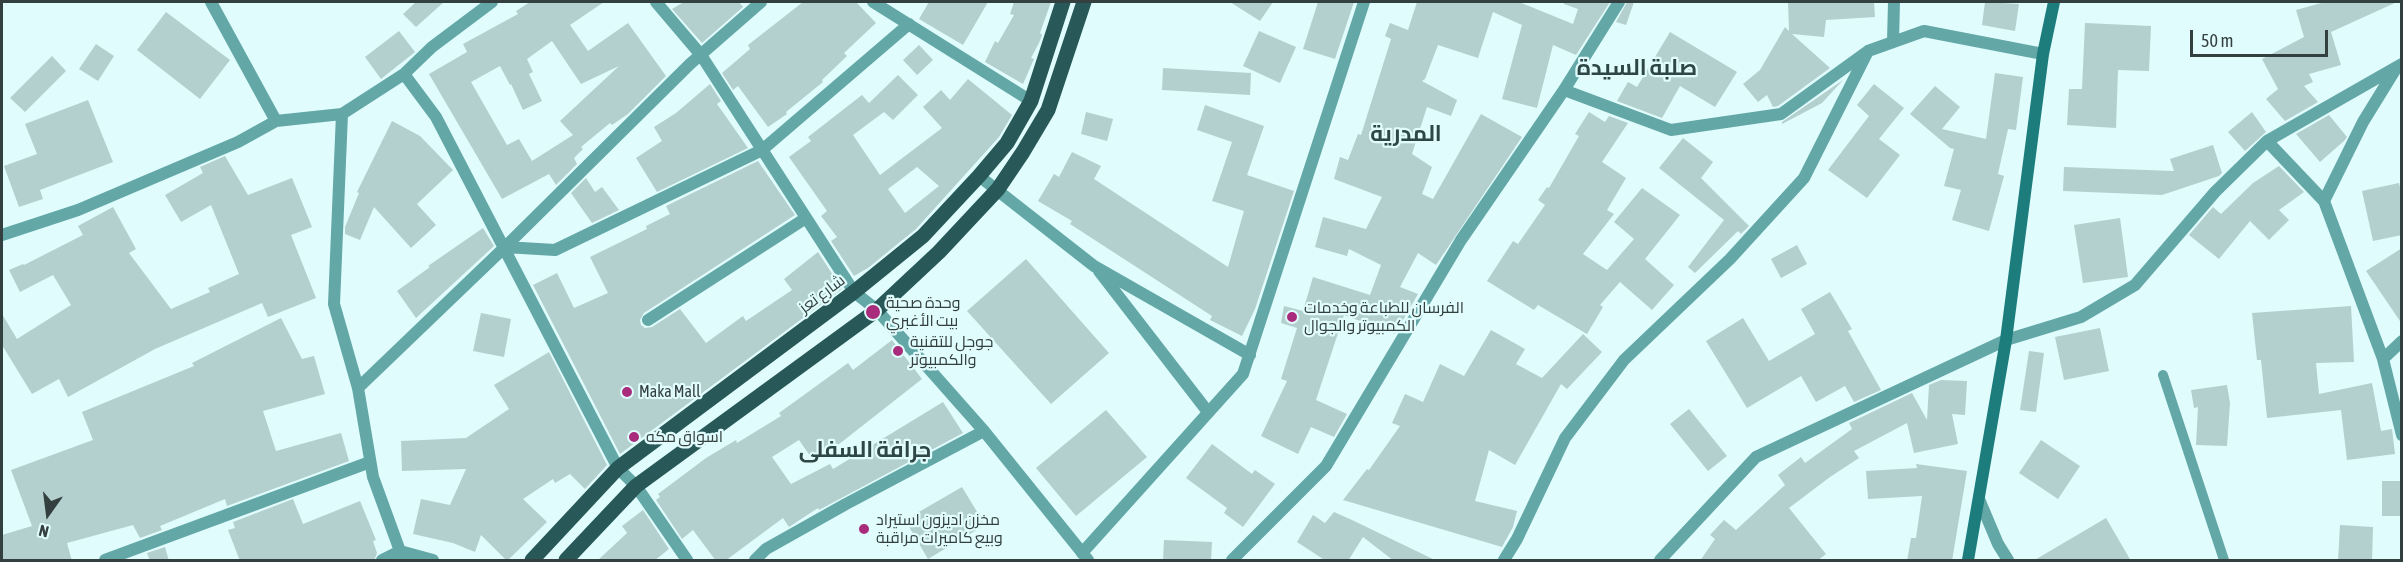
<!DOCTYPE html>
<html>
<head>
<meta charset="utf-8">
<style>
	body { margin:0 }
	#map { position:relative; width:2403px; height:562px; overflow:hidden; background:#e0fcfc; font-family:"Asap Condensed",sans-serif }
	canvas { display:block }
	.frame { position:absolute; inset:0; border:3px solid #343f3f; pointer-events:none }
	.north { position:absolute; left:18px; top:484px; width:60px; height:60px; -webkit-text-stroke:4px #e0fcfc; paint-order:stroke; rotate:194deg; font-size:16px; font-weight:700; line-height:24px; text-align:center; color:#343f3f }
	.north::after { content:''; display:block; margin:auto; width:21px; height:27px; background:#343f3f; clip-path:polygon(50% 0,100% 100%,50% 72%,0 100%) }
	.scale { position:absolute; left:2190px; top:30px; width:138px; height:27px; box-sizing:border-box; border:3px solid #343f3f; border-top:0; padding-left:8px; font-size:18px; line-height:21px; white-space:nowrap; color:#343f3f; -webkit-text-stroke:4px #e0fcfc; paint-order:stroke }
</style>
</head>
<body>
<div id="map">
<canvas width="2403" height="562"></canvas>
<div class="frame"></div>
<div class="north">N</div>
<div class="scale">50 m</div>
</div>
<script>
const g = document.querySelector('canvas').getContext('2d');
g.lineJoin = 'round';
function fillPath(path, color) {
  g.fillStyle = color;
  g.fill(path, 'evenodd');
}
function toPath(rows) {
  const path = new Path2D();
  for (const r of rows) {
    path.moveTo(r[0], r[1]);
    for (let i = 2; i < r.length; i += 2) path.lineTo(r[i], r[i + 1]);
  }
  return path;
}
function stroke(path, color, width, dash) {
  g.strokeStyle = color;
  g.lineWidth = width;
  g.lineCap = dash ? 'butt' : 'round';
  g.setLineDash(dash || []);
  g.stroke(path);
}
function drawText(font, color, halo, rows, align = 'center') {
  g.font = font + ' "Asap Condensed",Cairo,sans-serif';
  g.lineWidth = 4.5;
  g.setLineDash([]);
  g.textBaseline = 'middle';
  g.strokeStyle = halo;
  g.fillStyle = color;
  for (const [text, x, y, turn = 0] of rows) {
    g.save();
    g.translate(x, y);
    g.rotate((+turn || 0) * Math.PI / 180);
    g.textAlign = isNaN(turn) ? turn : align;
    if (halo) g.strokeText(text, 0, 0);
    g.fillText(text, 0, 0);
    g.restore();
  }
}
fillPath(toPath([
	[416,2,444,2,416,27,403,14],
	[530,2,604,2,570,25,588,51,628,23,666,76,628,114,612,125,610,123,581,147,583,149,574,158,577,164,556,185,549,174,502,199,429,74,467,52,463,44,518,14,516,11],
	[552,41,581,84,619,66,560,121,573,135,532,161,519,139,507,145,471,82,500,66,510,85,511,84,523,110,542,101,529,74,533,72,527,59],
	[684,2,739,2,743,7,702,43,672,9],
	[803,2,856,2,876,23,844,53,847,56,822,80,823,82,786,112,787,114,768,127,738,86,733,90,722,73,750,49,748,45],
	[929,2,988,2,963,45,919,19],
	[1014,2,1051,2,1040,33,1042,35,1039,43,1031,58,1034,59,1023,84,985,62,995,41,998,43,1014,15,1010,14],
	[1230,2,1273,2,1260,21],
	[1318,2,1354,2,1335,59,1303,49],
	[1417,2,1519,2,1573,24,1578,9,1564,4,1564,2,1610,2,1576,55,1553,45,1537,108,1502,99,1522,25,1493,12,1478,58,1438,45,1425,79,1422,81,1457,100,1451,116,1427,107,1412,154,1432,167,1422,194,1433,199,1481,114,1522,137,1436,265,1418,253,1400,287,1418,294,1395,334,1344,315,1316,400,1347,414,1334,437,1311,427,1298,454,1261,436,1287,381,1281,379,1297,328,1281,323,1284,306,1303,311,1313,277,1370,295,1381,265,1349,249,1347,256,1315,247,1323,217,1366,229,1382,197,1334,179,1340,157,1348,160,1358,134,1361,135,1391,39,1385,36,1390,23,1408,30],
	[1627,2,1634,2,1626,25,1616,22],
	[1788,2,1874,2,1875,17,1826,20,1824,37,1792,34,1830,68,1778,106,1773,107,1767,95,1758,102,1743,84,1760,70,1785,27,1789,31],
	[1985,2,2019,4,2015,31,1982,25],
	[2325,2,2397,2,2331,32,2341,65,2309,74,2313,82,2304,86,2318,102,2285,121,2266,99,2278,89,2262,59,2304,37,2296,10],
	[166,12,230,60,200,99,137,50],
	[2085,23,2151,26,2149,71,2118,70,2116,128,2067,125,2069,89,2082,89],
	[399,31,415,52,381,79,365,57],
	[1259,31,1296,47,1280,83,1243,66],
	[1670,32,1737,72,1715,107,1680,86,1662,118,1617,101,1628,82,1637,87],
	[96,44,114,56,98,81,79,69],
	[919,45,933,60,917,75,903,60],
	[52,56,66,71,25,112,10,98],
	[1163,68,1251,73,1250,95,1162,90],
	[1995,73,2023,77,2016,130,2008,129,1998,174,2004,176,1989,231,1952,220,1961,190,1944,186,1954,149,1950,148,1910,114,1935,86,1960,107,1942,129,1986,139],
	[898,75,918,95,893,120,884,112,853,135,880,175,942,128,923,107,941,90,950,100,968,79,1012,115,999,137,916,229,868,268,854,276,831,241,837,237,821,216,827,211,789,157,811,141,808,137,862,95,869,103],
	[917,167,939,186,905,213,888,189],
	[1843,80,1822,103,1782,124,1782,122],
	[710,84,721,101,717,104,748,148,657,192,636,158,662,141,654,127,676,113],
	[1874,84,1904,108,1879,139,1900,155,1867,198,1828,170,1869,116,1857,105],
	[88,100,113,162,40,190,43,199,19,207,4,166,37,154,25,124],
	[1205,105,1264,126,1247,175,1294,191,1255,309,1242,336,1210,320,1212,316,1070,224,1072,221,1038,201,1054,174,1059,177,1072,152,1101,166,1094,179,1228,267,1244,211,1212,201,1232,142,1197,130],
	[1086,112,1113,119,1107,141,1081,134],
	[1589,112,1605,122,1609,116,1628,123,1602,162,1626,178,1607,210,1614,214,1583,254,1607,270,1634,239,1614,222,1642,188,1680,215,1645,259,1674,285,1652,310,1620,282,1600,305,1603,307,1587,334,1538,305,1534,310,1487,281,1513,241,1518,244,1545,205,1538,200,1547,187,1549,188,1579,136,1575,134],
	[2252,112,2266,132,2245,151,2228,132],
	[2329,115,2347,137,2344,141,2320,162,2296,134],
	[392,121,420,136,453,170,417,204,436,225,411,248,374,207,360,240,345,234,345,227,359,193,357,192],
	[1683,138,1713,162,1701,178,1749,226,1741,234,1738,231,1695,273,1688,267,1724,220,1659,168],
	[2213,145,2222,173,2219,176,2162,195,2063,191,2064,167,2174,171,2170,159],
	[225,156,248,195,292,178,312,227,291,235,316,298,268,317,262,303,155,349,68,397,59,379,32,394,2,345,2,314,17,339,71,305,53,275,20,292,9,270,23,264,24,265,83,235,78,226,113,207,136,249,129,253,171,309,210,292,208,288,239,274,211,205,181,222,165,195,203,173,200,167],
	[758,161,795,215,644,313,640,320,641,325,645,328,652,327,680,309,706,343,743,316,746,321,792,290,784,279,818,252,842,289,620,454,533,285,557,273,574,308,608,293,590,257,647,229,646,226,670,214,666,206],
	[2279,166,2304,192,2279,210,2289,220,2269,240,2250,221,2219,259,2189,235,2213,207,2221,214,2253,183],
	[586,178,595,192,602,187,619,210,592,223,571,193],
	[2399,183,2402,196,2402,235,2373,241,2362,191],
	[2120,218,2128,277,2083,283,2074,225],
	[483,228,494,246,416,318,397,291,430,267,428,266],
	[1797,245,1807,264,1781,278,1771,259],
	[2402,248,2402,324,2366,271],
	[1026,259,1109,353,1051,404,967,311],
	[1830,292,1852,329,1848,331,1881,390,1854,402,1845,386,1816,402,1801,376,1747,408,1706,341,1743,318,1769,361,1815,334,1801,309],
	[2351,306,2354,362,2316,363,2319,394,2372,383,2381,431,2392,429,2395,454,2347,460,2341,410,2267,418,2261,360,2257,360,2252,313],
	[481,313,511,319,504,357,473,351],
	[281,318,302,359,314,356,325,394,263,411,276,451,341,433,349,461,227,506,225,499,160,526,162,530,140,538,133,525,67,543,72,561,2,561,2,535,32,526,11,470,93,440,82,412,194,366,192,363],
	[2100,328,2109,371,2064,380,2055,337],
	[1491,330,1525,349,1516,364,1542,378,1583,334,1602,352,1567,389,1561,384,1515,465,1489,450,1475,501,1517,511,1513,527,1502,547,1343,500,1367,469,1369,470,1400,426,1392,423,1405,394,1423,402,1440,364,1464,376],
	[892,340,922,379,815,463,799,440,772,457,791,484,830,464,833,469,943,402,963,433,819,510,818,508,789,527,783,518,725,561,716,561,693,530,682,539,656,500,660,497,658,494,706,458,736,440,737,443,781,416,779,413,848,363,853,370],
	[2029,351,2044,353,2036,412,2020,410],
	[549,352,607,465,585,489,570,474,555,483,553,479,523,499,547,522,507,561,481,535,475,552,453,543,413,534,421,499,450,505,466,469,402,471,401,441,466,438,509,409,494,385],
	[1941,380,1967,381,1965,415,1952,414,1958,444,1914,453,1907,423,1854,451,1859,458,1830,477,1789,508,1826,554,1817,561,1700,561,1715,539,1710,535,1724,520,1736,530,1785,485,1778,475,1801,457,1805,463,1852,429,1849,423,1912,393,1927,420,1929,385],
	[2227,385,2230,403,2227,446,2196,445,2198,407,2194,408,2191,390],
	[1689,409,1727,456,1708,471,1670,424],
	[1106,410,1147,457,1076,516,1036,468],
	[2041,440,2080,466,2058,499,2019,473],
	[1212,444,1252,474,1255,470,1275,484,1243,527,1224,513,1227,508,1186,478],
	[1916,464,1967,471,1952,561,1907,561,1911,538,1916,538,1922,496,1868,499,1866,471,1917,468],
	[2382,481,2402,481,2402,516,2382,516],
	[962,487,985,525,928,559,905,520],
	[293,499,303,524,360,501,376,540,373,541,377,553,374,561,240,561,228,530,235,528,233,522],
	[643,510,669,549,654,561,597,561,627,533,622,526],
	[1334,512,1352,520,1437,561,1394,561,1363,537,1348,561,1326,561,1297,542,1313,515,1325,523],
	[2106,518,2131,561,2033,561],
	[2340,525,2373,527,2372,561,2338,561],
	[1164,540,1212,542,1211,561,1163,561],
	[165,547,169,561,150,561,147,553]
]), '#b3cfce');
stroke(toPath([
	[2163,375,2224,560]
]), '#63a7a7', 10);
stroke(toPath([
	[211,2,276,121],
	[656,2,701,55,854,292,877,310,984,431,1088,560],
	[873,2,1031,101],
	[1893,42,1894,2],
	[404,74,436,117,618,468,636,486,687,560],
	[1564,90,1671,130,1781,114,1868,51,1924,31,2043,54],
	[342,114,334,304,358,388,373,477,400,551,401,560],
	[2267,141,2324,201,2383,359,2402,435],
	[979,176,1094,266,1250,355],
	[2324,201,2363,122,2395,70],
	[2,235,78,210,238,142,276,121,342,114,404,74,432,47,492,2],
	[505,247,555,250,762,150,909,24],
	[1099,271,1208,412],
	[648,320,806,218],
	[2383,359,2402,341],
	[358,388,505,247,690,64,761,2],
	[1082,553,1243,374,1364,2],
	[105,560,370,462],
	[382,560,400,551,433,560],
	[755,560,766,549,846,504,984,431],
	[1232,560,1326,466,1461,240,1564,90,1619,2],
	[1504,560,1517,539,1565,438,1624,360,1730,259,1804,178,1868,51],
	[1660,560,1756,457,2006,340,2081,317,2135,285,2215,192,2267,141,2402,64]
]), '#63a7a7', 12);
stroke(toPath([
	[1979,499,1998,544,2008,560]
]), '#63a7a7', 12);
stroke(toPath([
	[1968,560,2006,340,2043,54,2054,2]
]), '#1d7d7d', 12);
stroke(toPath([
	[532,560,618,468,854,292,923,236,979,176,1007,143,1031,101,1063,2],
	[566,560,636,486,877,310,939,252,998,189,1023,152,1048,110,1084,2]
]), '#285858', 15);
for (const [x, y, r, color] of [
	[873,312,8,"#a82b7c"],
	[1292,317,6,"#a82b7c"],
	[898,351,6,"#a82b7c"],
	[627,392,6,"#a82b7c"],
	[634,437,6,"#a82b7c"],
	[864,529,6,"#a82b7c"]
]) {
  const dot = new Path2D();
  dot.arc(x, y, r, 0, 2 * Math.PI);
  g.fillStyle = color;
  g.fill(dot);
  stroke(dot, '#e0fcfc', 2);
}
drawText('16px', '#343f3f', '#e0fcfc', [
	["شارع تعز",822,294,-37]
]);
drawText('16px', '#343f3f', '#e0fcfc', [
	["وحدة صحية",886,303],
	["بيت الأغبري",886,321],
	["الفرسان للطباعة وخدمات",1304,308],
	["الكمبيوتر والجوال",1304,326],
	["جوجل للتقنية",910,342],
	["والكمبيوتر",910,360],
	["Maka Mall",639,392],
	["اسواق مكه",646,437],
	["مخزن اديزون استيراد",876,520],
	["وبيع كاميرات مراقبة",876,538]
], 'left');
drawText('bold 22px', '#2e4646', '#e0fcfc', [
	["صلبة السيدة",1637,68],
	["المدرية",1406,134],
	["جرافة السفلى",865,450]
]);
</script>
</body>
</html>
